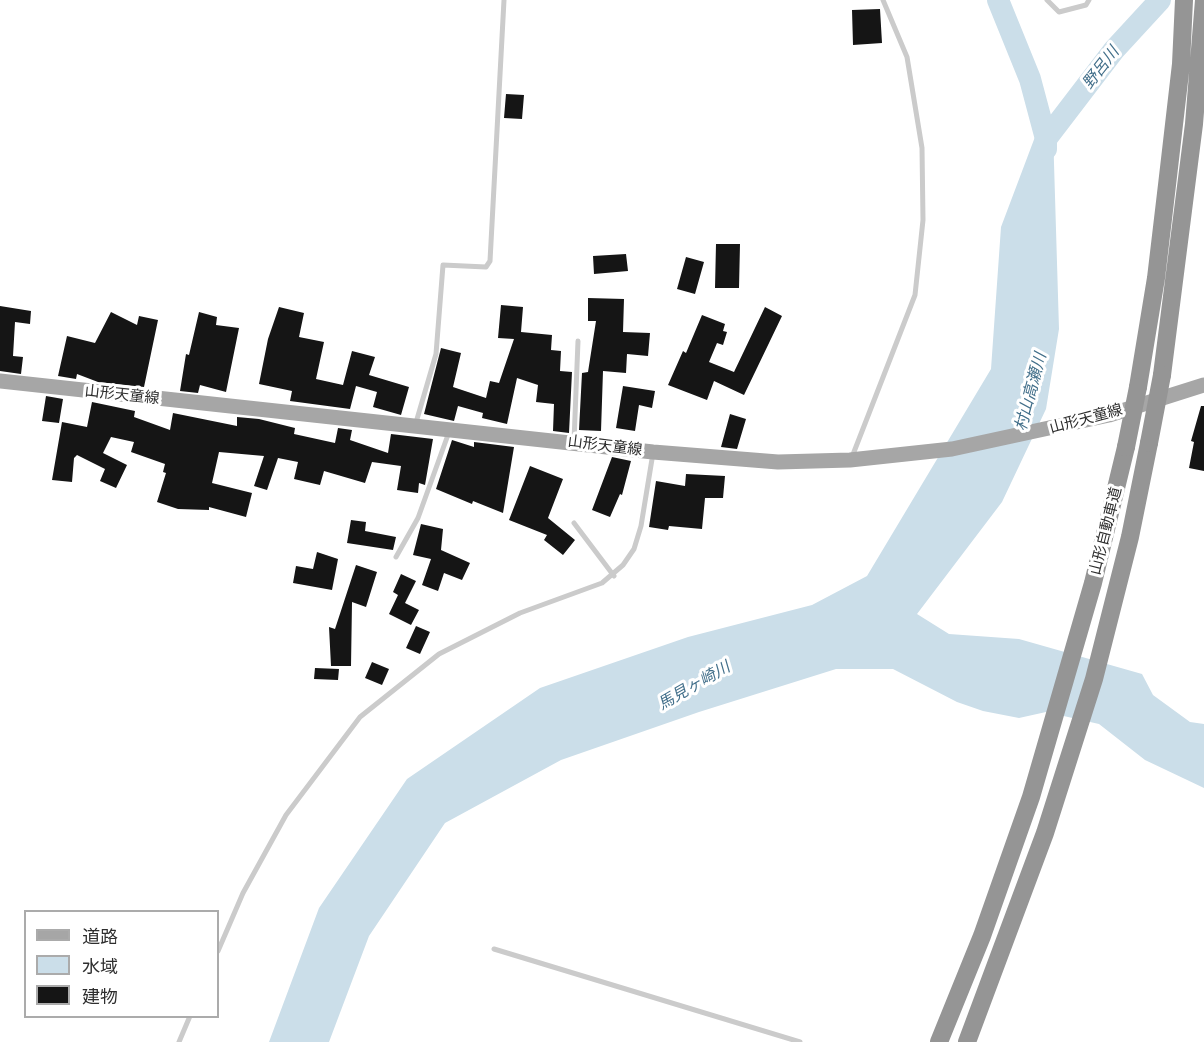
<!DOCTYPE html>
<html>
<head>
<meta charset="utf-8">
<style>
	body { margin:0 }
	#map { position:relative; width:1204px; height:1042px; overflow:hidden; background:#fff; font-family:"Work Sans","Noto Sans JP",sans-serif }
	canvas { display:block }
	.legend { position:absolute; left:24px; top:910px; width:195px; height:108px; box-sizing:border-box; background:#fff; border:2px solid #ababab; margin:0; padding:8px 10px; list-style:none; font-size:18px; color:#2e2e2e }
	.legend li { display:flex; align-items:center; gap:12px; height:30px }
	.legend b { width:30px; border:2px solid #ababab }
</style>
</head>
<body>
<div id="map">
<canvas width="1204" height="1042"></canvas>
<ul class="legend">
<li><b style="height:8px;background:#a6a6a6"></b>道路</li>
<li><b style="height:16px;background:#cbdee9"></b>水域</li>
<li><b style="height:16px;background:#151515"></b>建物</li>
</ul>
</div>
<script>
const g = document.querySelector('canvas').getContext('2d');
g.lineJoin = 'round';
function fillPath(path, color) {
  g.fillStyle = color;
  g.fill(path, 'evenodd');
}
function toPath(rows) {
  const path = new Path2D();
  for (const r of rows) {
    path.moveTo(r[0], r[1]);
    for (let i = 2; i < r.length; i += 2) path.lineTo(r[i], r[i + 1]);
  }
  return path;
}
function stroke(path, color, width, dash) {
  g.strokeStyle = color;
  g.lineWidth = width;
  g.lineCap = dash ? 'butt' : 'round';
  g.setLineDash(dash || []);
  g.stroke(path);
}
function drawText(font, color, halo, rows, align = 'center') {
  g.font = font + ' "Work Sans","Noto Sans JP",sans-serif';
  g.lineWidth = 6;
  g.setLineDash([]);
  g.textBaseline = 'middle';
  g.strokeStyle = halo;
  g.fillStyle = color;
  for (const [text, x, y, turn = 0] of rows) {
    g.save();
    g.translate(x, y);
    g.rotate((+turn || 0) * Math.PI / 180);
    g.textAlign = isNaN(turn) ? turn : align;
    if (halo) g.strokeText(text, 0, 0);
    g.fillText(text, 0, 0);
    g.restore();
  }
}
fillPath(toPath([
	[1041,121,1053,130,1059,329,1046,409,1002,502,917,614,949,634,1019,639,1142,674,1153,695,1190,722,1204,724,1204,788,1145,760,1099,724,1046,712,1019,718,983,711,957,702,893,669,836,669,699,712,561,760,445,823,369,936,329,1042,269,1042,319,908,407,779,540,688,688,637,812,605,867,576,991,369,1001,227]
]), '#cbdee9');
stroke(toPath([
	[998,0,1030,79,1046,139,1046,149],
	[1046,139,1114,50,1160,0]
]), '#cbdee9', 22);
fillPath(toPath([
	[880,9,882,43,853,45,852,10],
	[506,94,524,95,522,119,504,118],
	[716,244,740,244,739,288,715,288],
	[626,254,628,271,594,274,593,256],
	[686,257,704,262,695,294,677,289],
	[588,298,624,299,623,332,650,333,648,356,627,354,626,373,603,371,601,431,579,430,582,373,588,372,596,321,588,321],
	[501,305,523,307,521,332,552,335,551,350,561,351,560,371,572,372,569,433,553,431,554,404,536,402,538,385,517,378,507,424,482,418,483,413,458,406,454,421,424,414,441,348,461,353,453,387,486,398,490,381,499,383,514,339,498,338],
	[0,306,31,311,30,324,15,322,13,356,23,357,21,374,0,371],
	[279,307,304,313,299,337,324,342,316,379,343,385,352,351,375,357,369,375,409,387,401,415,373,407,377,392,356,386,350,409,290,401,292,391,259,384,268,339],
	[765,307,782,316,744,395,714,381,707,400,668,385,683,351,686,353,702,315,725,324,723,331,727,332,723,345,717,343,709,362,734,372],
	[111,312,137,325,139,316,158,320,144,387,98,382,77,374,76,379,58,376,67,336,95,343],
	[199,312,217,317,216,325,239,328,226,392,200,385,198,393,180,391,186,354,189,355],
	[623,386,655,391,652,408,639,405,635,431,616,428],
	[46,396,63,399,59,423,42,421],
	[92,402,135,411,134,417,170,430,173,413,237,426,237,417,259,419,295,428,294,434,335,443,338,428,352,430,350,440,388,453,391,434,433,439,425,485,419,483,418,493,397,490,401,466,372,462,365,483,324,471,320,485,294,479,298,462,278,458,267,490,254,486,264,456,219,452,212,483,252,493,246,517,209,507,209,510,178,509,157,502,166,473,163,472,165,464,131,452,134,442,111,437,103,453,127,465,116,488,100,481,105,469,77,455,74,458,72,482,52,480,62,422,87,427],
	[1201,406,1204,406,1204,471,1189,468,1194,442,1191,441],
	[730,414,746,419,737,449,721,447],
	[452,440,474,447,474,442,514,447,503,513,473,501,472,504,436,489],
	[612,457,631,461,622,495,620,494,610,517,592,510],
	[530,466,563,479,548,518,575,540,563,555,544,540,547,535,509,520],
	[686,474,725,476,723,498,705,498,702,529,669,526,668,530,649,527,656,481,685,486],
	[351,520,366,522,365,531,396,537,393,550,347,543],
	[421,524,443,529,441,550,470,563,462,580,444,573,438,591,422,585,431,559,413,555],
	[317,552,338,559,332,590,293,583,296,566,313,569],
	[356,565,377,572,366,607,352,602,351,666,331,666,329,627,335,629],
	[401,574,416,581,405,603,419,610,411,625,389,614,398,595,393,592],
	[416,626,430,632,420,654,406,648],
	[372,662,389,669,382,685,365,678],
	[315,668,339,669,338,680,314,679]
]), '#151515');
stroke(toPath([
	[1047,0,1059,12,1086,5,1089,0],
	[415,426,436,354,443,265,486,267,490,261,504,0],
	[574,441,578,341],
	[852,457,915,295,923,220,922,148,907,57,883,0],
	[574,523,614,576],
	[396,557,418,518,449,432],
	[494,949,800,1042],
	[218,951,243,893,286,815,360,717,439,654,520,613,602,583,623,565,634,549,641,526,653,453],
	[179,1042,190,1016]
]), '#cbcbcb', 5);
stroke(toPath([
	[0,381,653,452,778,462,850,460,952,449,1109,415,1204,385]
]), '#a6a6a6', 15);
stroke(toPath([
	[1162,375,1194,124,1204,0],
	[1138,387,1156,278,1167,185,1181,64,1184,0],
	[939,1042,982,936,1031,797,1093,583,1126,447],
	[967,1042,1045,833,1094,679,1130,537,1149,443]
]), '#959595', 18);
stroke(toPath([
	[1149,443,1162,375],
	[1126,447,1138,387]
]), '#959595', 18);
drawText('15px', '#2e2e2e', '#fff', [
	["山形天童線",122,395,6],
	["山形天童線",1086,419,-15],
	["山形天童線",605,446,7],
	["山形自動車道",1106,531,-76]
]);
drawText('italic 16px', '#426f8a', '#fff', [
	["野呂川",1101,68,-52],
	["村山高瀬川",1031,392,-75],
	["馬見ヶ崎川",694,686,-30]
]);
</script>
</body>
</html>
